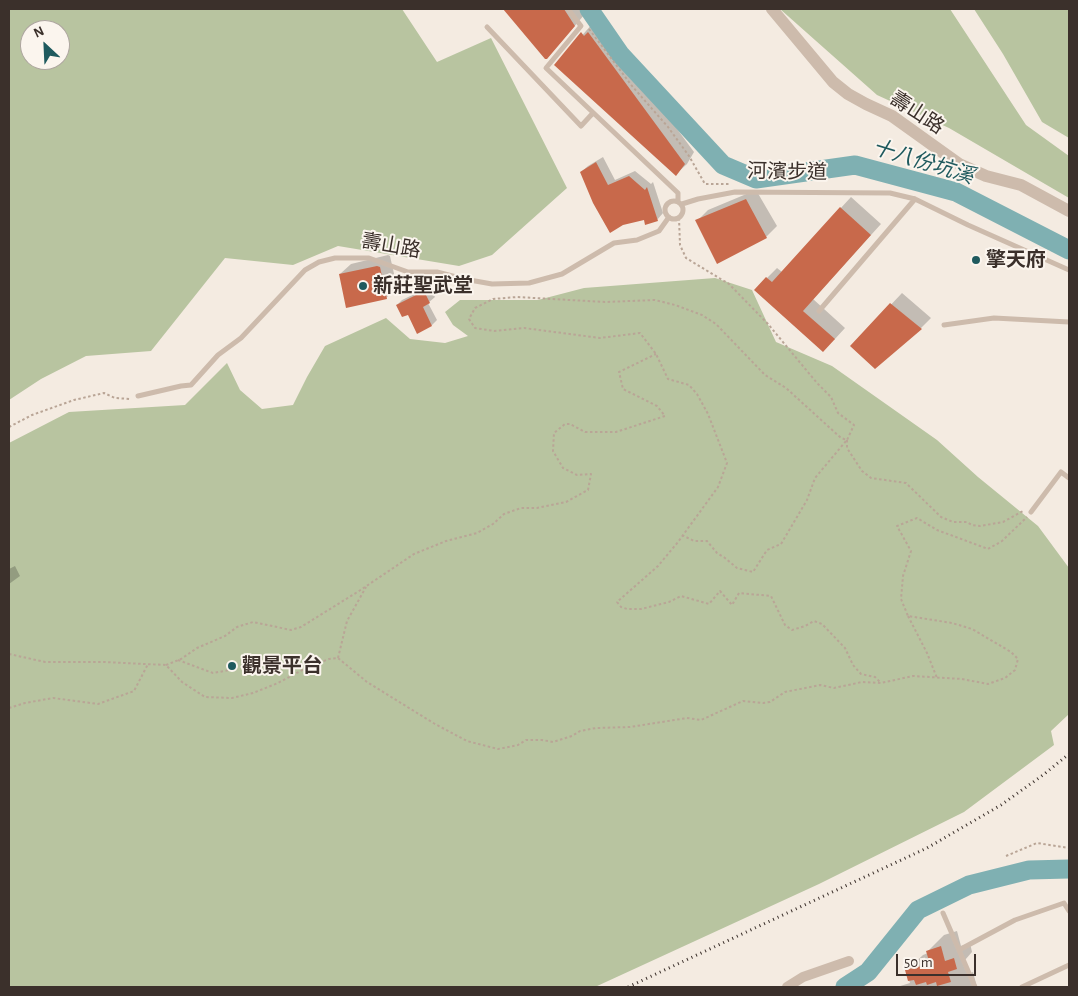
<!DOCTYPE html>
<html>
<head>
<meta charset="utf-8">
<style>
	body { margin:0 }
	#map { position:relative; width:1078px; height:996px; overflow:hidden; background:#f4ebe1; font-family:"Alegreya Sans",sans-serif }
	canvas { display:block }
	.frame { position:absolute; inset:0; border:10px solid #3b302b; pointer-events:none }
	.north { position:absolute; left:20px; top:20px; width:50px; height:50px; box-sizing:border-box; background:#fbf5ee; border:1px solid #aea6a0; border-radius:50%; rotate:335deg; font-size:14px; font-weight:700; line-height:20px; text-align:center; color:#3b302b }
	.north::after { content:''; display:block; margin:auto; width:18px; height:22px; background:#1f5a5e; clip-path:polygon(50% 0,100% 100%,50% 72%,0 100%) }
	.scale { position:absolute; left:896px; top:954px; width:80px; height:22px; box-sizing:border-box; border:2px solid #3b302b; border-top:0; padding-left:6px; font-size:15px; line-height:18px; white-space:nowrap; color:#3b302b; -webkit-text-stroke:4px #fbf5ee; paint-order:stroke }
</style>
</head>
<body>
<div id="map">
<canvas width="1078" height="996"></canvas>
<div class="frame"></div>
<div class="north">N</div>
<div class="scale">50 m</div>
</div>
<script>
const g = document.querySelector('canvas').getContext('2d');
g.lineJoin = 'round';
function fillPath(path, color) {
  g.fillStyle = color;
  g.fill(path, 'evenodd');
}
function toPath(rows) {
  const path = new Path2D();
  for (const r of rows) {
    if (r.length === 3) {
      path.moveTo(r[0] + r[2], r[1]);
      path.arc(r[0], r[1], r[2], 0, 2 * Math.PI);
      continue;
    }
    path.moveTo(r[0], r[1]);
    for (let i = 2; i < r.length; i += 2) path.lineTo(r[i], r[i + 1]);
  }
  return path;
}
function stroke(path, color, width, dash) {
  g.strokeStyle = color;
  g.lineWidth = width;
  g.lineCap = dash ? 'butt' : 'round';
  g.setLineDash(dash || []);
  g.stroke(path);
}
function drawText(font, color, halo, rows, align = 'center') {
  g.font = font + ' "Alegreya Sans","Noto Sans TC",sans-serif';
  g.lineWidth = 4;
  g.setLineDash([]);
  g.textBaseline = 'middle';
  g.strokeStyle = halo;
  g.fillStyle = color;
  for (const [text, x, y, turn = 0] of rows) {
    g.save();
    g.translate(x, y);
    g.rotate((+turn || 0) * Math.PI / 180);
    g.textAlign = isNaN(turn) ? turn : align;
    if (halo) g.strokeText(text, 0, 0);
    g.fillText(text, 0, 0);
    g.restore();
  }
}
fillPath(toPath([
	[9,9,402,9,437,62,491,38,567,188,492,255,459,266,338,246,293,265,225,258,151,351,86,356,41,379,9,400],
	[30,30,60,30,60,60,30,60],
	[780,9,950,9,1026,125,1069,156,1069,198,949,128,877,95],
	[974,9,1069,9,1069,138,1042,122,1003,54],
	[715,278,752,290,776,342,832,366,937,440,978,477,1038,526,1069,568,1069,714,1051,731,1054,745,964,812,819,884,595,987,9,987,9,443,69,412,185,405,227,363,240,390,262,409,293,405,307,377,325,346,386,318,410,339,445,343,468,336,453,325,445,312,460,300,538,300,584,288]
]), '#b8c4a0');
fillPath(toPath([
	[505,9,581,9,585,14,547,58],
	[593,23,595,27,599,23,694,152,687,164,676,174,556,65],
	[603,157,615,180,635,171,651,184,653,182,663,213,657,220,644,218,581,172,588,166],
	[756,190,777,226,766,237,697,221,708,210],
	[851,197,881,224,813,299,845,328,834,340,767,278,777,268,782,272],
	[388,255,390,256,397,287,386,298,340,274,351,264],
	[429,287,435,297,428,303,437,320,432,325,418,332,408,313,397,305,402,300],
	[902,293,931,318,921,328,852,346],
	[15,566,20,576,9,584,9,569],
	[957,931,961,946,970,943,972,952,965,960,969,974,973,972,977,987,897,987,910,983,906,971,923,955,928,953,928,951,944,935]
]), '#0003');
stroke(toPath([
	[589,9,620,54,723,165,756,179,855,165,956,192,1069,250],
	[845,987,868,972,918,910,969,885,1029,870,1069,869]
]), '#7fb0b2', 19);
fillPath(toPath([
	[503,9,564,9,575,26,547,59,545,59],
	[581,32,584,36,588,32,685,164,676,176,554,65],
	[596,162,608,185,629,176,645,190,647,187,658,221,645,225,644,220,623,225,610,233,593,203,580,172],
	[746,199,767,238,717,264,695,220],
	[840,207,871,235,803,311,835,339,823,352,754,290,766,277,772,282],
	[377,266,380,267,387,299,346,308,339,274],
	[424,291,430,303,423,307,432,326,417,334,408,315,402,317,396,305],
	[890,303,922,329,875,369,850,346],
	[941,946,945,961,954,958,957,969,948,972,951,982,937,986,936,982,927,985,926,982,916,985,914,980,908,981,905,970,922,966,921,963,929,961,926,951]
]), '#c8694b');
stroke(toPath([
	[589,29,632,86,668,127,689,156,705,184,729,184],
	[679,218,680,245,686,258,729,284,768,324,817,383,831,397,838,413,854,425,847,440,841,438,786,388,765,375,716,324,702,315,675,305,655,300,605,302,517,297,493,299,475,308,469,319,475,328,494,331,524,328,600,338,640,333,656,354,668,379,689,385,697,394,708,414,727,463,718,487,678,542,658,566,617,602,621,607,627,609,641,609,669,602,681,596,709,604,720,591,732,605,739,593,771,596,785,625,792,630,805,626,814,621,822,624,845,648,853,665,861,674,875,677,881,683],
	[9,427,32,415,74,400,104,393,115,398,131,399],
	[847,440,847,448,862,471,871,478,906,483,941,517,953,522,967,522,972,525,980,526,1003,522,1023,511],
	[682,535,694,541,707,541,717,553,725,558,737,568,753,572,767,550,781,544,807,500,815,478,846,441],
	[908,616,927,653,937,678],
	[9,654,45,662,104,662,166,665,182,682,205,697,232,698,253,693,278,683,306,668,329,659,338,658,367,682,435,724,467,741,498,749,518,745,526,740,542,740,553,742,572,736,580,731,596,728,630,727,687,718,701,720,743,701,763,703,770,702,785,692,820,685,834,688,862,682,881,683,913,676,962,679,988,684,1005,678,1015,670,1018,659,1011,652,972,629,952,623,908,616,901,599,903,576,911,551,897,526,917,518,937,530,988,549,1002,541,1027,517],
	[338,658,347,621,366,587],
	[178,660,213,673,230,670,232,666],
	[166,665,181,659,197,648,225,636,237,627,253,622,291,630,301,627,359,591,414,554,446,541,477,533,493,524,504,514,521,508,537,508,566,502,588,490,591,474,577,475,563,468,553,451,554,433,565,424,570,424,585,432,616,432,665,416,657,406,623,389,619,372,656,354],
	[9,708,25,703,53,698,98,704,134,691,148,664],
	[1006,856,1037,843,1069,848]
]), '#b9a596', 2, [2.5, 2.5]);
stroke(toPath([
	[568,9,581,26,546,68,678,193,678,201],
	[487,27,581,126,593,113],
	[674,210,9],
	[682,204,698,199,735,192,890,193,915,199,968,225,1069,270],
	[819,311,915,199],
	[944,325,994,318,1069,322],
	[138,396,181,386,191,385,218,355,241,338,305,270,319,262,335,258,369,258,408,272,437,272,464,279,492,284,529,283,562,274,614,243,637,240,659,231,669,217],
	[1031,512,1061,472,1069,478],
	[943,913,975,987],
	[959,950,1015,920,1064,903,1069,911],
	[1022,987,1069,965]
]), '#cdbbac', 5);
stroke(toPath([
	[787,987,803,977,849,961]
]), '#cdbbac', 10);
stroke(toPath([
	[772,9,833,82,848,94,866,104,892,116,959,164,986,176,1021,185,1069,211]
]), '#cdbbac', 12);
stroke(toPath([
	[628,987,927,848,1001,805,1043,775,1069,754]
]), '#3b302b', 3, [1, 4]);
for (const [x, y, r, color] of [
	[976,260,5,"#1f5a5e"],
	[363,286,5,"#1f5a5e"],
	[232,666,5,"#1f5a5e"]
]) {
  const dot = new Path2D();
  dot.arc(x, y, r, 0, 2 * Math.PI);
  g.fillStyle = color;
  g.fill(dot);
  stroke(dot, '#fbf5ee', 2);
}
drawText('20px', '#3b302b', '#fbf5ee', [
	["壽山路",917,113,33],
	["河濱步道",787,172,1],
	["壽山路",391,246,10]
]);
drawText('bold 20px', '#3b302b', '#fbf5ee', [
	["擎天府",986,260],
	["新莊聖武堂",373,286],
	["觀景平台",242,666]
], 'left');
drawText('italic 21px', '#1f5a5e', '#fbf5ee', [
	["十八份坑溪",923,162,17]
]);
</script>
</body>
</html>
